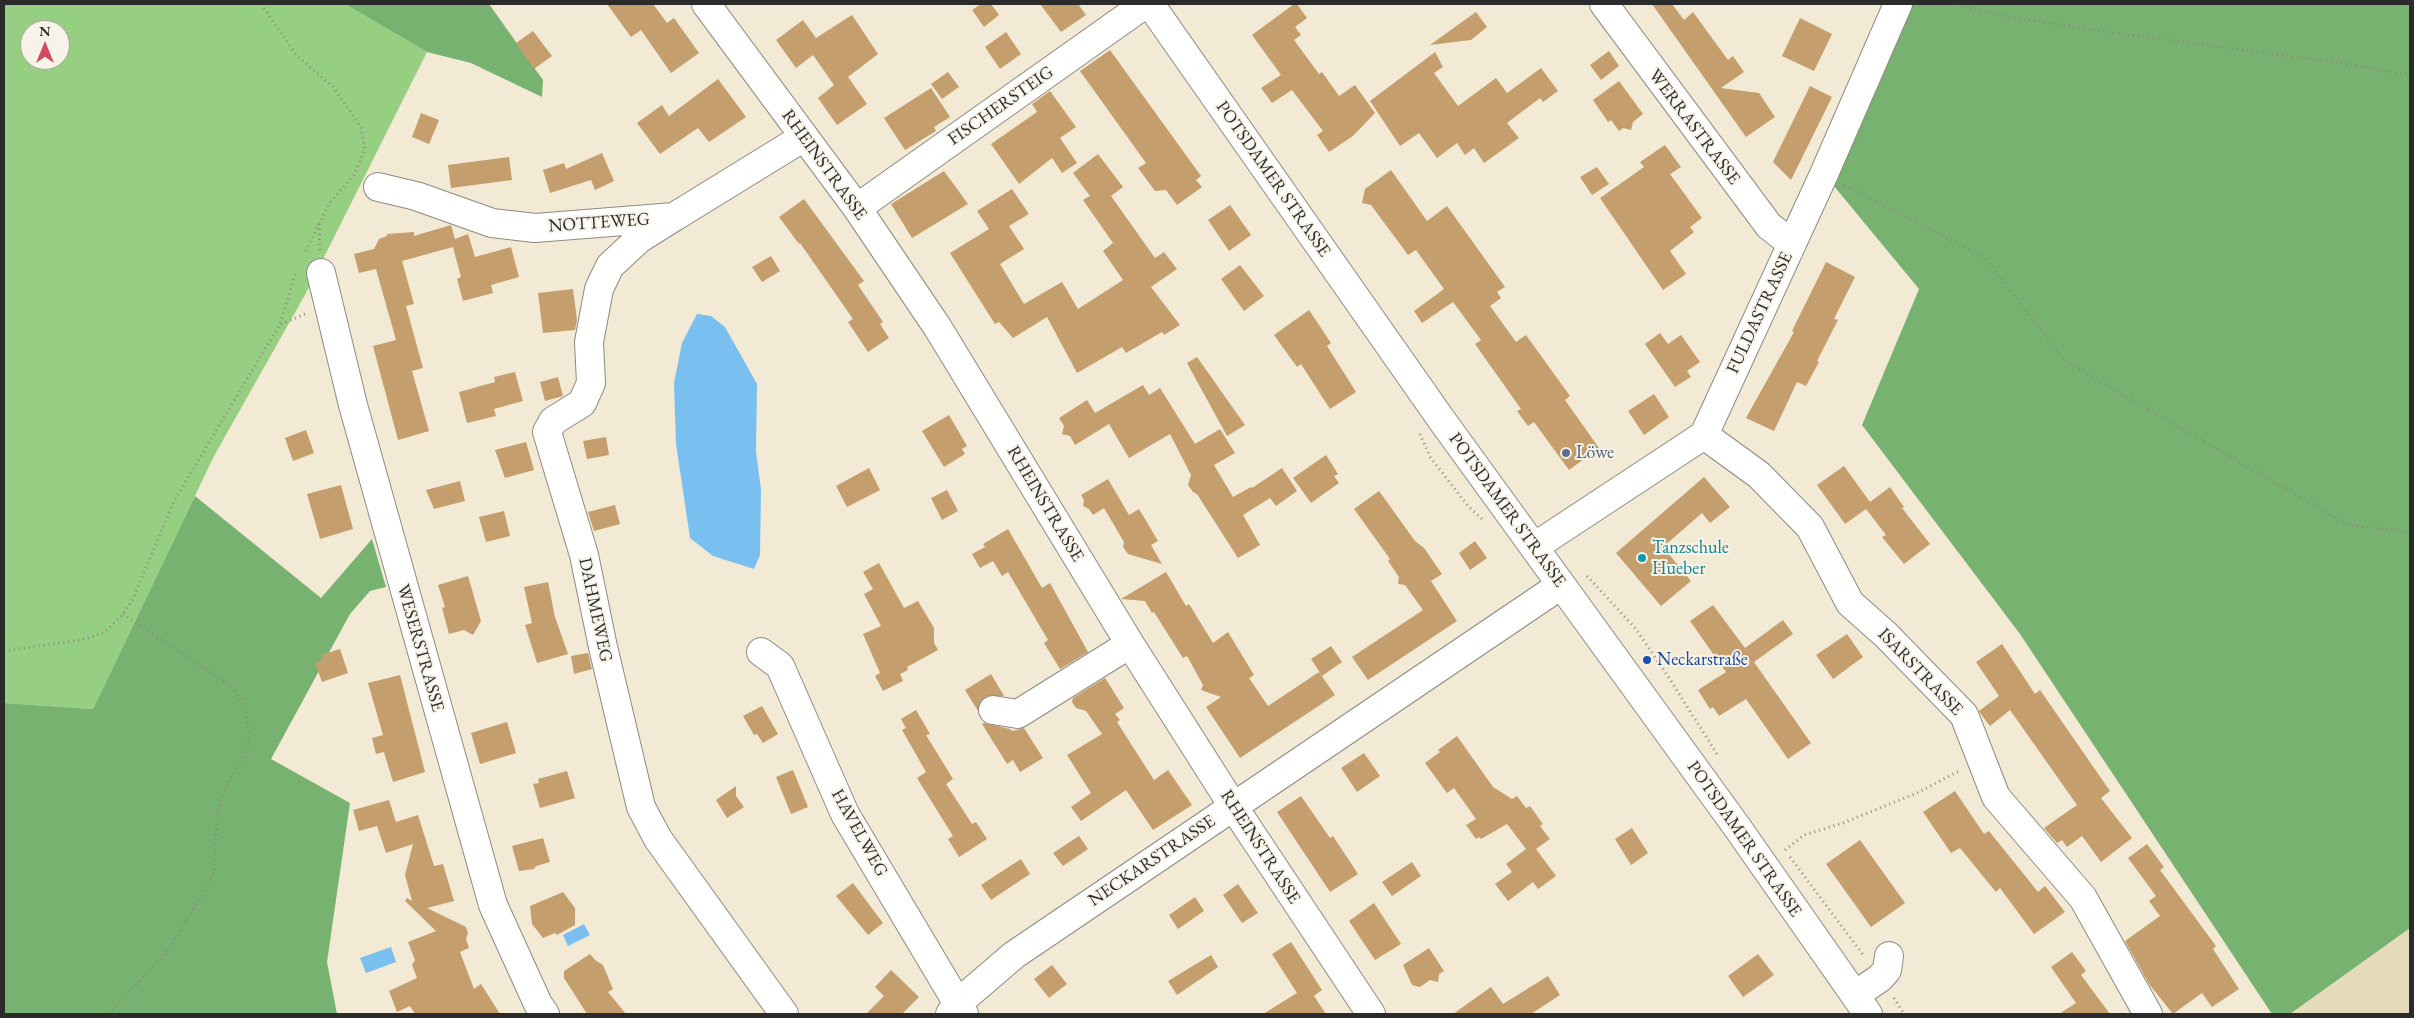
<!DOCTYPE html>
<html>
<head>
<meta charset="utf-8">
<style>
	body { margin:0 }
	#map { position:relative; width:2414px; height:1018px; overflow:hidden; background:#f3ead5; font-family:"EB Garamond",serif }
	canvas { display:block }
	.frame { position:absolute; inset:0; border:5px solid #2b2b2b; pointer-events:none }
	.north { position:absolute; left:20px; top:20px; width:50px; height:50px; box-sizing:border-box; background:#f7f3e8; border:1px solid #a5a39c; border-radius:50%; rotate:0deg; font-size:14px; font-weight:700; line-height:20px; text-align:center; color:#2b2b2b }
	.north::after { content:''; display:block; margin:auto; width:18px; height:22px; background:#d1495b; clip-path:polygon(50% 0,100% 100%,50% 72%,0 100%) }
</style>
</head>
<body>
<div id="map">
<canvas width="2414" height="1018"></canvas>
<div class="frame"></div>
<div class="north">N</div>
</div>
<script>
const g = document.querySelector('canvas').getContext('2d');
g.lineJoin = 'round';
function fillPath(path, color) {
  g.fillStyle = color;
  g.fill(path, 'evenodd');
}
function toPath(rows) {
  const path = new Path2D();
  for (const r of rows) {
    path.moveTo(r[0], r[1]);
    for (let i = 2; i < r.length; i += 2) path.lineTo(r[i], r[i + 1]);
  }
  return path;
}
function stroke(path, color, width, dash) {
  g.strokeStyle = color;
  g.lineWidth = width;
  g.lineCap = dash ? 'butt' : 'round';
  g.setLineDash(dash || []);
  g.stroke(path);
}
function drawText(font, color, halo, rows, align = 'center') {
  g.font = font + ' "EB Garamond",serif';
  g.lineWidth = 4;
  g.setLineDash([]);
  g.textBaseline = 'middle';
  g.strokeStyle = halo;
  g.fillStyle = color;
  for (const [text, x, y, turn = 0] of rows) {
    g.save();
    g.translate(x, y);
    g.rotate((+turn || 0) * Math.PI / 180);
    g.textAlign = isNaN(turn) ? turn : align;
    if (halo) g.strokeText(text, 0, 0);
    g.fillText(text, 0, 0);
    g.restore();
  }
}
fillPath(toPath([
	[2410,928,2410,1014,2290,1014]
]), '#e4dbba');
fillPath(toPath([
	[4,4,345,4,427,52,306,293,214,456,93,709,4,703],
	[30,30,60,30,60,60,30,60]
]), '#96cf82');
fillPath(toPath([
	[345,4,489,4,543,80,542,97,471,63,427,52],
	[1898,4,2410,4,2410,928,2290,1014,2272,1014,2020,634,1862,425,1919,289,1824,174],
	[195,496,321,598,372,539,386,587,370,591,350,614,271,759,350,803,327,962,337,1014,4,1014,4,703,93,709]
]), '#78b270');
fillPath(toPath([
	[697,314,711,316,725,327,757,384,756,452,761,489,760,555,754,569,713,556,690,538,676,444,674,383,682,343],
	[584,924,590,935,568,946,563,935],
	[391,947,396,962,366,973,360,958]
]), '#79bff0');
fillPath(toPath([
	[607,4,653,4,667,23,674,18,699,53,671,73,641,30,631,37],
	[981,4,991,4,999,15,984,27,972,10],
	[1040,4,1078,4,1086,15,1061,32],
	[1294,4,1297,4,1307,18,1295,27,1301,35,1294,40,1319,74,1322,72,1339,96,1355,85,1375,113,1353,136,1329,152,1317,135,1323,131,1292,90,1272,103,1261,88,1281,75,1252,35],
	[1652,4,1672,4,1684,20,1693,12,1728,60,1733,56,1744,72,1721,88,1759,93,1775,117,1746,137],
	[1476,12,1487,27,1471,40,1430,45],
	[852,15,878,54,848,77,867,104,837,125,818,98,834,85,813,55,796,68,776,40,803,20,816,38],
	[1800,18,1832,34,1814,71,1782,56],
	[533,31,552,56,534,69,516,43],
	[1006,32,1021,54,1000,69,985,47],
	[1110,50,1201,176,1196,180,1202,187,1177,205,1166,190,1155,191,1138,168,1146,163,1080,71],
	[1609,51,1619,66,1601,80,1590,65],
	[1435,52,1443,67,1434,73,1458,106,1496,78,1507,93,1541,68,1558,91,1543,102,1540,98,1507,123,1519,138,1484,163,1474,148,1465,155,1457,143,1437,158,1419,133,1400,146,1370,101],
	[948,72,959,87,942,99,931,84],
	[718,79,746,117,709,142,698,128,660,154,637,123,662,105,669,116],
	[1619,81,1643,114,1633,122,1631,130,1623,128,1619,131,1611,120,1608,122,1593,100],
	[1810,86,1832,97,1791,180,1773,162],
	[931,88,950,117,934,127,936,131,905,150,884,118],
	[1050,91,1076,127,1060,138,1077,163,1062,173,1052,158,1019,184,991,144,1037,112,1032,104],
	[421,113,439,120,429,144,412,137],
	[1665,145,1681,167,1670,174,1702,218,1690,227,1694,232,1670,251,1686,274,1663,290,1600,198,1644,167,1640,162],
	[602,153,614,181,595,190,591,180,550,193,543,170,564,163,566,169],
	[1098,154,1123,187,1111,196,1155,258,1164,252,1177,269,1151,287,1180,325,1164,335,1162,332,1126,353,1122,347,1077,373,1047,317,1013,338,999,322,995,324,950,253,989,229,977,211,1012,189,1029,214,1009,226,1024,249,1000,264,1024,304,1062,282,1078,309,1123,280,1103,251,1113,243,1083,200,1090,196,1073,173],
	[509,157,512,180,451,188,448,165],
	[1597,167,1609,184,1592,195,1580,177],
	[1391,170,1427,221,1447,206,1505,287,1497,292,1501,298,1490,306,1516,342,1526,335,1570,396,1565,400,1599,448,1569,470,1534,422,1528,426,1517,411,1521,409,1475,344,1481,340,1453,302,1422,323,1414,311,1444,289,1416,250,1408,255,1371,205,1362,203,1365,189],
	[944,171,968,204,912,238,891,204],
	[804,199,864,281,858,285,883,322,880,324,889,338,868,352,848,322,853,319,800,243,799,244,779,217],
	[1230,205,1251,235,1229,251,1208,220],
	[451,225,455,239,468,234,475,257,511,247,519,277,491,285,493,293,463,301,457,279,461,277,453,247,402,261,414,304,406,306,423,368,412,371,429,431,398,440,373,346,396,340,376,269,359,273,354,254,374,249,379,239,387,236,387,234,414,232,414,236],
	[771,256,780,271,762,282,752,267],
	[1826,262,1855,277,1834,319,1838,320,1817,361,1819,362,1806,386,1797,382,1774,431,1746,418,1794,332,1792,331],
	[1240,265,1264,296,1244,311,1221,279],
	[573,289,577,320,575,330,543,333,538,293],
	[1309,310,1331,343,1327,346,1356,392,1330,409,1301,364,1297,367,1274,335],
	[1660,333,1668,344,1681,335,1700,362,1687,371,1691,377,1675,387,1645,344],
	[1197,357,1245,425,1227,436,1187,363],
	[515,372,523,401,494,409,496,416,467,423,459,392,495,382,494,377],
	[558,377,563,396,545,401,540,382],
	[1143,385,1149,395,1160,388,1195,444,1220,429,1235,453,1214,465,1233,497,1251,487,1252,488,1282,468,1297,491,1276,506,1270,498,1243,515,1260,545,1238,558,1197,494,1193,492,1188,485,1191,475,1170,434,1129,458,1109,424,1075,445,1070,436,1062,434,1064,426,1059,418,1087,400,1095,413],
	[1654,394,1669,417,1644,435,1628,411],
	[949,415,967,446,962,449,965,454,944,467,922,431],
	[306,430,314,453,293,461,285,438],
	[606,437,609,455,587,459,583,441],
	[526,442,534,470,505,478,495,450],
	[1326,455,1338,474,1334,476,1339,483,1311,503,1293,478],
	[1844,466,1870,502,1890,487,1904,507,1902,508,1930,544,1904,564,1882,537,1886,535,1866,509,1845,524,1817,485],
	[869,468,880,490,847,507,836,486],
	[1704,477,1730,507,1710,523,1702,513,1663,547,1691,581,1661,606,1616,553],
	[1108,479,1129,515,1139,509,1158,541,1151,545,1162,564,1128,554,1123,547,1124,542,1104,508,1093,515,1089,509,1083,506,1084,500,1081,495],
	[460,481,465,501,434,509,426,490],
	[341,485,353,529,320,539,307,494],
	[947,490,958,511,942,520,931,498],
	[1379,491,1415,541,1424,548,1442,574,1431,581,1457,621,1368,680,1352,657,1423,610,1405,585,1398,584,1399,577,1388,561,1390,559,1354,509],
	[615,505,620,524,594,531,588,512],
	[504,511,510,536,486,542,479,517],
	[1008,529,1042,588,1050,583,1088,652,1060,669,1044,643,1048,640,1008,572,1002,576,993,561,980,568,972,554,985,547,983,544],
	[1475,541,1487,558,1470,570,1459,553],
	[879,563,904,608,918,601,934,628,934,643,938,650,907,667,908,670,900,674,903,681,883,691,875,676,880,673,863,634,881,626,864,594,873,589,863,572],
	[1166,572,1186,606,1189,604,1213,643,1228,632,1254,675,1249,678,1268,706,1319,672,1335,695,1240,758,1206,707,1221,697,1201,690,1203,685,1187,656,1183,658,1154,612,1152,613,1145,601,1121,599],
	[468,576,481,621,473,635,464,630,449,634,442,608,445,607,438,585],
	[548,582,555,617,568,654,537,663,525,625,532,623,524,587],
	[1713,605,1745,648,1783,620,1793,634,1754,662,1811,743,1788,759,1746,699,1719,716,1713,707,1710,709,1698,690,1726,672,1690,621],
	[1847,634,1863,657,1833,679,1816,655],
	[2002,644,2035,694,2040,690,2110,791,2101,798,2132,838,2101,862,2082,836,2067,847,2062,840,2057,843,2044,828,2077,805,2010,710,1990,726,1980,713,1979,711,1999,696,1976,662],
	[1331,646,1342,662,1322,676,1311,659],
	[340,649,348,673,322,682,315,663,323,660,321,655],
	[588,653,592,669,574,674,571,656],
	[991,674,1004,696,987,696,981,701,978,711,965,690],
	[400,675,425,772,393,782,384,752,376,754,372,738,383,735,368,683],
	[1105,678,1124,708,1115,714,1120,720,1117,722,1154,780,1168,770,1192,805,1153,830,1126,790,1081,821,1071,807,1091,793,1067,755,1102,734,1086,711,1076,708,1072,702,1073,698],
	[762,706,778,734,763,743,757,734,754,735,743,716],
	[916,710,930,734,926,735,953,779,946,784,972,824,976,822,987,839,959,857,948,839,953,836,917,778,926,772,902,730,906,728,901,719],
	[507,722,516,753,480,764,471,733],
	[984,723,1010,729,1012,731,1024,728,1043,758,1020,772,1013,760,1007,764,982,724],
	[1457,736,1493,787,1512,799,1517,796,1526,808,1530,806,1543,824,1540,826,1550,839,1536,849,1556,876,1538,889,1533,882,1508,901,1495,884,1512,872,1506,864,1526,849,1507,824,1481,839,1479,837,1476,839,1466,825,1476,819,1454,788,1447,793,1425,763,1440,752,1438,750],
	[1364,753,1380,776,1357,792,1341,768],
	[793,770,808,807,791,814,776,777],
	[567,771,575,798,540,808,533,784,539,783,538,779],
	[736,786,736,796,744,807,727,818,716,800],
	[1955,791,1984,834,1989,831,2038,892,2045,886,2065,912,2034,934,2000,888,1996,892,1960,848,1951,853,1923,812],
	[1301,796,1330,838,1333,836,1358,874,1330,892,1277,812],
	[389,800,396,822,418,815,434,866,443,864,454,901,427,908,466,927,468,933,466,939,469,948,460,952,474,989,481,984,500,1014,415,1014,410,1006,397,1012,389,991,417,978,412,965,415,960,408,942,436,931,405,901,407,898,412,901,405,875,413,844,386,853,377,826,359,831,353,810],
	[1632,828,1648,853,1631,865,1615,839],
	[1079,836,1088,849,1063,866,1053,853],
	[543,838,550,862,536,866,534,869,519,871,512,846],
	[1860,840,1905,903,1871,927,1826,864],
	[2147,844,2164,867,2160,870,2216,946,2213,949,2239,989,2212,1007,2202,993,2173,1014,2149,984,2125,941,2160,916,2149,901,2156,896,2128,858],
	[1021,859,1030,874,991,900,981,885],
	[1412,862,1421,876,1392,896,1382,882],
	[853,883,883,923,868,935,836,896],
	[1238,884,1258,913,1242,923,1223,895],
	[563,892,575,908,575,925,557,935,555,933,543,938,532,924,530,906],
	[1195,897,1204,911,1178,929,1169,915],
	[1374,903,1401,944,1375,960,1349,921],
	[1291,942,1322,990,1314,996,1326,1014,1263,1014,1297,993,1272,954],
	[1429,948,1444,971,1439,974,1438,982,1430,980,1420,987,1412,985,1403,965],
	[2072,952,2086,971,2081,975,2110,1014,2059,1014,2076,1003,2051,967],
	[590,954,595,960,603,965,613,989,608,992,626,1014,587,1014,564,978,564,971],
	[1758,954,1774,975,1743,997,1728,976],
	[1211,955,1218,967,1177,995,1168,981],
	[1052,965,1067,984,1049,998,1034,979],
	[891,970,919,997,902,1014,866,1014,884,996,875,987],
	[1548,976,1560,995,1531,1014,1453,1014,1491,987,1503,1004]
]), '#c49e6c');
const minor = toPath([
	[706,4,857,208,938,328,1130,644,1233,806,1371,1014],
	[1604,4,1769,226,1792,244],
	[378,187,416,196,492,223,535,228,674,217,804,137],
	[857,208,1145,4],
	[674,217,639,239,610,266,599,289,589,342,591,383,582,403,553,421,547,432,584,555,603,647,641,807,658,839,784,1014],
	[321,273,353,405,493,905,538,1004,545,1014],
	[1704,435,1759,475,1810,527,1850,603,1886,635,1964,715,1996,797,2083,898,2148,1014],
	[1534,547,1704,435,1824,174,1898,4],
	[761,652,780,666,845,814,964,1014],
	[993,710,1018,714,1130,644],
	[1855,995,1880,978,1887,970,1889,956],
	[950,1014,958,1003,1014,955,1561,585]
]);
const major = toPath([
	[1150,4,1441,419,1737,827,1868,1014]
]);
stroke(minor, '#8f8a80', 30);
stroke(major, '#8f8a80', 30);
stroke(toPath([
	[261,4,297,56,333,87,361,127,365,149,354,175,329,204,304,255],
	[1956,4,1988,13,2086,29,2349,64,2410,75],
	[1844,185,1985,258,2065,361,2348,525,2410,532],
	[319,224,320,250],
	[281,324,307,313],
	[1420,434,1430,457,1468,506,1482,519],
	[1587,576,1636,629,1669,678,1717,754],
	[4,651,81,640,105,632,123,614,133,599,174,501,280,324,296,272],
	[1785,850,1804,835,1843,823,1917,793,1961,770],
	[1790,857,1864,956],
	[1894,998,1904,1014],
	[109,1014,171,947,214,873,217,812,228,782,247,754,249,734,245,708,231,686,123,614]
]), '#8f8a80', 3, [1, 4]);
stroke(minor, '#fff', 28);
stroke(major, '#fff', 28);
for (const [x, y, r, color] of [
	[1566,453,5,"#5c6f8a"],
	[1642,558,5,"#0f9aa8"],
	[1647,660,5,"#1a4fb4"]
]) {
  const dot = new Path2D();
  dot.arc(x, y, r, 0, 2 * Math.PI);
  g.fillStyle = color;
  g.fill(dot);
  stroke(dot, '#f7f3e8', 2);
}
drawText('18px', '#2b2b2b', '#f7f3e8', [
	["FISCHERSTEIG",1001,106,-35],
	["WERRASTRASSE",1694,127,53],
	["RHEINSTRASSE",824,165,54],
	["POTSDAMER STRASSE",1273,179,55],
	["NOTTEWEG",599,223,-4],
	["FULDASTRASSE",1760,313,-65],
	["RHEINSTRASSE",1045,504,59],
	["POTSDAMER STRASSE",1507,510,54],
	["DAHMEWEG",595,610,78],
	["WESERSTRASSE",420,648,74],
	["ISARSTRASSE",1920,672,46],
	["HAVELWEG",859,833,61],
	["POTSDAMER STRASSE",1744,839,55],
	["RHEINSTRASSE",1260,847,57],
	["NECKARSTRASSE",1152,861,-34]
]);
drawText('18px', '#4e5e75', '#f7f3e8', [
	["Löwe",1576,453]
], 'left');
drawText('18px', '#0d838f', '#f7f3e8', [
	["Tanzschule",1652,548],
	["Hueber",1652,569]
], 'left');
drawText('18px', '#164399', '#f7f3e8', [
	["Neckarstraße",1657,660]
], 'left');
</script>
</body>
</html>
